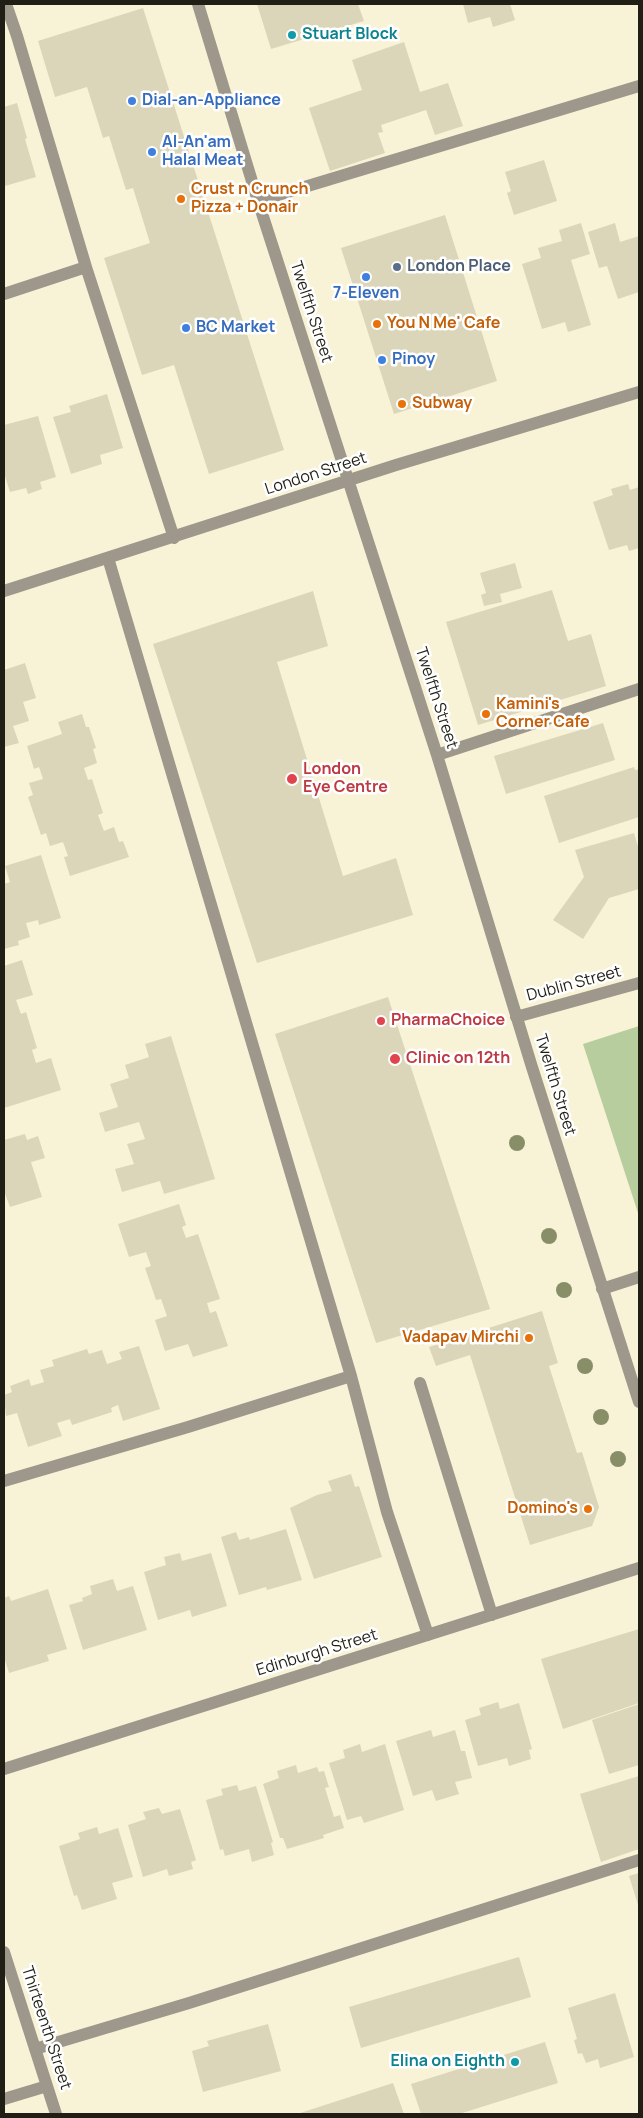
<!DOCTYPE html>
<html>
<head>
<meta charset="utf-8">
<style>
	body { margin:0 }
	#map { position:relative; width:643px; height:2118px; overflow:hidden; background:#f8f3d6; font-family:Manrope,sans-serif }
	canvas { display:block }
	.frame { position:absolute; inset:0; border:5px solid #211f15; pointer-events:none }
</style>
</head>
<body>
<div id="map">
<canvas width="643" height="2118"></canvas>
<div class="frame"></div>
</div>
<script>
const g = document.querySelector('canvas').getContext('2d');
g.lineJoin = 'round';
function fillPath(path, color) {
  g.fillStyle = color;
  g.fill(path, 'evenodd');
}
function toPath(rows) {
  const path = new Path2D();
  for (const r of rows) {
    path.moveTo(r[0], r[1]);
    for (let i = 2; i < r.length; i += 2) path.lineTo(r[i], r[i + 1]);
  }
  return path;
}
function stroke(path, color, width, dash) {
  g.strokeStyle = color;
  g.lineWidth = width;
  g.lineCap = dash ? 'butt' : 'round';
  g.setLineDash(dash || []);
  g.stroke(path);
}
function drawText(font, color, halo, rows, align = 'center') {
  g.font = font + ' Manrope,sans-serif';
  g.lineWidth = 5;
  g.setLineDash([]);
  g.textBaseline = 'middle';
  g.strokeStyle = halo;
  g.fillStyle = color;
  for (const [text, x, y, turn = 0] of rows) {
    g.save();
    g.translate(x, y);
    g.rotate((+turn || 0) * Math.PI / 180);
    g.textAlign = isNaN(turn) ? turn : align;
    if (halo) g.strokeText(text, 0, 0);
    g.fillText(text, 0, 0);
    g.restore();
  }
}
fillPath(toPath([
	[639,1026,639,1216,583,1044]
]), '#b8cd9e');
fillPath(toPath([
	[257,4,358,4,364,21,271,49],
	[463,4,510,4,515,20,493,27,490,17,468,23],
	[143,8,284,450,209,474,174,365,142,375,104,258,150,243,133,188,126,190,109,136,103,138,87,87,55,97,38,41],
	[404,42,420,92,448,83,463,126,435,135,426,110,381,125,383,132,378,133,385,153,330,171,309,108,362,90,352,60],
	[17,103,27,138,25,139,36,177,5,186,4,107],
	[544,160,557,201,514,215,507,193,511,191,505,172],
	[445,215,497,381,394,414,341,248],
	[581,223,590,254,571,260,591,325,568,332,565,322,542,329,522,264,541,258,538,248,562,241,559,230],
	[615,223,620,242,639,236,639,292,618,299,607,266,599,268,588,232],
	[107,394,123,448,100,455,102,464,71,474,53,417,71,412,69,406],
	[38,416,56,477,40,482,42,489,28,494,26,488,10,492,4,473,4,425],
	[628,484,630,490,639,487,639,548,629,551,627,545,609,550,593,502,613,495,611,489],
	[515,563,522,588,500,594,502,602,484,606,481,595,486,593,480,573],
	[552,590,568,641,591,634,606,686,478,725,446,622],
	[313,591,328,646,277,662,343,876,396,858,413,915,257,963,153,644],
	[25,663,36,698,23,702,29,721,13,726,19,743,4,747,4,670],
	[82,714,86,727,89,727,96,748,93,749,97,763,84,768,88,780,92,779,103,813,98,815,102,826,104,831,114,827,119,842,123,841,129,857,70,876,64,857,68,856,63,842,50,846,46,833,41,835,28,797,33,795,29,783,43,779,39,767,34,769,27,746,62,734,58,722],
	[603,723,615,760,506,794,494,756],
	[634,767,635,770,639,769,639,817,559,843,544,796],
	[634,833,639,850,639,889,609,898,583,939,553,920,584,877,575,850],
	[41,855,61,918,39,925,38,920,26,923,30,937,18,941,19,945,4,949,4,884,10,882,5,866],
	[22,960,33,995,16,1000,21,1014,26,1012,37,1048,32,1050,36,1063,51,1058,61,1090,4,1108,4,966],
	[388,997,490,1309,376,1343,275,1034],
	[171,1036,215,1179,164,1194,160,1181,122,1192,115,1169,134,1164,127,1144,145,1139,139,1122,105,1132,99,1113,118,1107,110,1084,129,1078,125,1065,149,1057,145,1044],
	[25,1134,27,1140,38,1136,45,1158,31,1162,42,1197,10,1207,4,1191,4,1140],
	[179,1204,186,1225,182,1227,186,1238,198,1234,220,1299,207,1303,210,1313,216,1311,228,1346,193,1357,188,1344,165,1351,155,1320,167,1316,161,1299,156,1300,145,1268,151,1266,146,1252,129,1257,118,1224],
	[542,1311,558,1363,549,1366,577,1453,582,1452,599,1507,592,1526,530,1545,470,1355,436,1366,429,1347],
	[139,1346,160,1409,123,1421,118,1405,111,1408,112,1412,72,1425,70,1419,57,1423,62,1436,28,1447,17,1413,6,1416,4,1395,12,1392,10,1386,29,1379,31,1386,44,1382,40,1370,54,1366,52,1360,87,1349,89,1354,102,1350,107,1364,122,1359,119,1352],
	[351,1474,355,1487,359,1486,382,1557,314,1579,290,1508,317,1495,332,1491,328,1481],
	[286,1529,302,1580,267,1590,266,1587,239,1595,221,1537,236,1532,239,1540,249,1537,250,1540],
	[180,1553,182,1561,211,1553,227,1606,192,1617,190,1610,158,1620,144,1572,166,1565,164,1557],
	[113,1579,117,1591,133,1586,147,1630,83,1650,69,1605,83,1601,82,1598,92,1594,90,1586],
	[48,1589,67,1649,47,1655,49,1661,9,1673,4,1657,4,1598,9,1596,11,1601],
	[639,1629,639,1703,563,1729,541,1659],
	[498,1702,500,1709,519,1703,532,1749,529,1750,531,1759,509,1766,507,1758,478,1766,465,1720,481,1715,479,1708],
	[639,1704,639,1765,609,1774,592,1720],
	[431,1730,433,1737,455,1730,461,1751,465,1751,472,1778,455,1782,459,1794,436,1801,432,1790,413,1796,396,1741],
	[360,1744,362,1752,385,1744,404,1810,364,1823,361,1816,347,1820,329,1763,345,1758,343,1750],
	[296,1765,298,1773,317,1767,319,1772,324,1771,329,1787,325,1788,334,1817,340,1815,344,1828,323,1835,324,1838,287,1849,283,1838,280,1838,263,1784,279,1778,277,1771],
	[639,1776,639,1849,601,1862,580,1794],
	[237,1785,239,1791,256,1786,273,1842,271,1843,274,1855,252,1862,249,1849,225,1856,223,1849,220,1850,206,1800,223,1795,221,1789],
	[159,1808,162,1814,180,1809,196,1860,191,1862,193,1869,169,1876,167,1869,143,1877,128,1825,146,1819,143,1812],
	[97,1827,99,1834,118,1828,133,1877,112,1883,117,1899,82,1910,77,1895,74,1896,59,1846,80,1839,78,1833],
	[639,1873,639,1908,629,1876],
	[519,1957,531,1997,361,2048,349,2007],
	[615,1993,634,2057,600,2068,598,2059,586,2063,582,2053,578,2054,574,2040,577,2039,568,2008],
	[268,2024,281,2071,203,2092,192,2051,209,2046,207,2041],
	[545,2042,558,2083,459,2114,421,2114,411,2084],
	[393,2083,404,2114,297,2114]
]), '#dbd6b9');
stroke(toPath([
	[6,4,17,36,86,267,174,538],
	[198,4,258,201,437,755,531,1064,639,1402],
	[258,201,639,86],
	[4,294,86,267],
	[108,558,351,1376,387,1512,428,1635],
	[4,591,396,465,639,392],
	[437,755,639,689],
	[516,1017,639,983],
	[602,1289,639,1277],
	[420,1383,492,1615],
	[4,1481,188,1427,351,1376],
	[4,1769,639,1568],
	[4,1952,56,2114],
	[35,2049,189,2003,639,1860],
	[4,2099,47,2086]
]), '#9d978c', 12);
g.fillStyle = '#888f68';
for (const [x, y] of [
	[517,1143],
	[549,1236],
	[564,1290],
	[585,1366],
	[601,1417],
	[618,1459]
]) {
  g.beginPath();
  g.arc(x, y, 8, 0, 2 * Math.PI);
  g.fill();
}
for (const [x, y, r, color] of [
	[292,35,5,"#0f9aa8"],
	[132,101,5,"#3f7fe0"],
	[152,152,5,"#3f7fe0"],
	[181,199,5,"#e8710a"],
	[397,267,5,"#5c6f8a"],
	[366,277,5,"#3f7fe0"],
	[377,324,5,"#e8710a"],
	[186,328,5,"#3f7fe0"],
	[382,360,5,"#3f7fe0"],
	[402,404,5,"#e8710a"],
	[486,714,5,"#e8710a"],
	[292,779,6,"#e0444e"],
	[381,1021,5,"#e0444e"],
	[395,1059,6,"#e0444e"],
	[529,1338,5,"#e8710a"],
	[588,1509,5,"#e8710a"],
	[515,2062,5,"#0f9aa8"]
]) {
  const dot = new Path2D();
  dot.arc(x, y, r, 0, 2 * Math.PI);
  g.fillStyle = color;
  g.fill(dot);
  stroke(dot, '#fff', 2);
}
drawText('bold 16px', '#0d838f', '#fff', [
	["Stuart Block",302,35],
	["Elina on Eighth",505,2062,"right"]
], 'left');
drawText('bold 16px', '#366cbe', '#fff', [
	["Dial-an-Appliance",142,101],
	["Al-An'am",162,143],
	["Halal Meat",162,161],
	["7-Eleven",366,294,"center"],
	["BC Market",196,328],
	["Pinoy",392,360]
], 'left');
drawText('bold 16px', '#c56008', '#fff', [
	["Crust n Crunch",191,190],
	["Pizza + Donair",191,208],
	["You N Me' Cafe",387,324],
	["Subway",412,404],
	["Kamini's",496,705],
	["Corner Cafe",496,723],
	["Vadapav Mirchi",519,1338,"right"],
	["Domino's",578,1509,"right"]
], 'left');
drawText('bold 16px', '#4e5e75', '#fff', [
	["London Place",407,267]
], 'left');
drawText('16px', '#211f15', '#fff', [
	["Twelfth Street",311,312,72],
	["London Street",316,474,-18],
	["Twelfth Street",436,698,72],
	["Dublin Street",574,984,-15],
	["Twelfth Street",555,1085,73],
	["Edinburgh Street",317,1653,-17],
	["Thirteenth Street",46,2028,72]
]);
drawText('bold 16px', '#be3a42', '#fff', [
	["London",303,770],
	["Eye Centre",303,788],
	["PharmaChoice",391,1021],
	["Clinic on 12th",406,1059]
], 'left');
</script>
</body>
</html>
